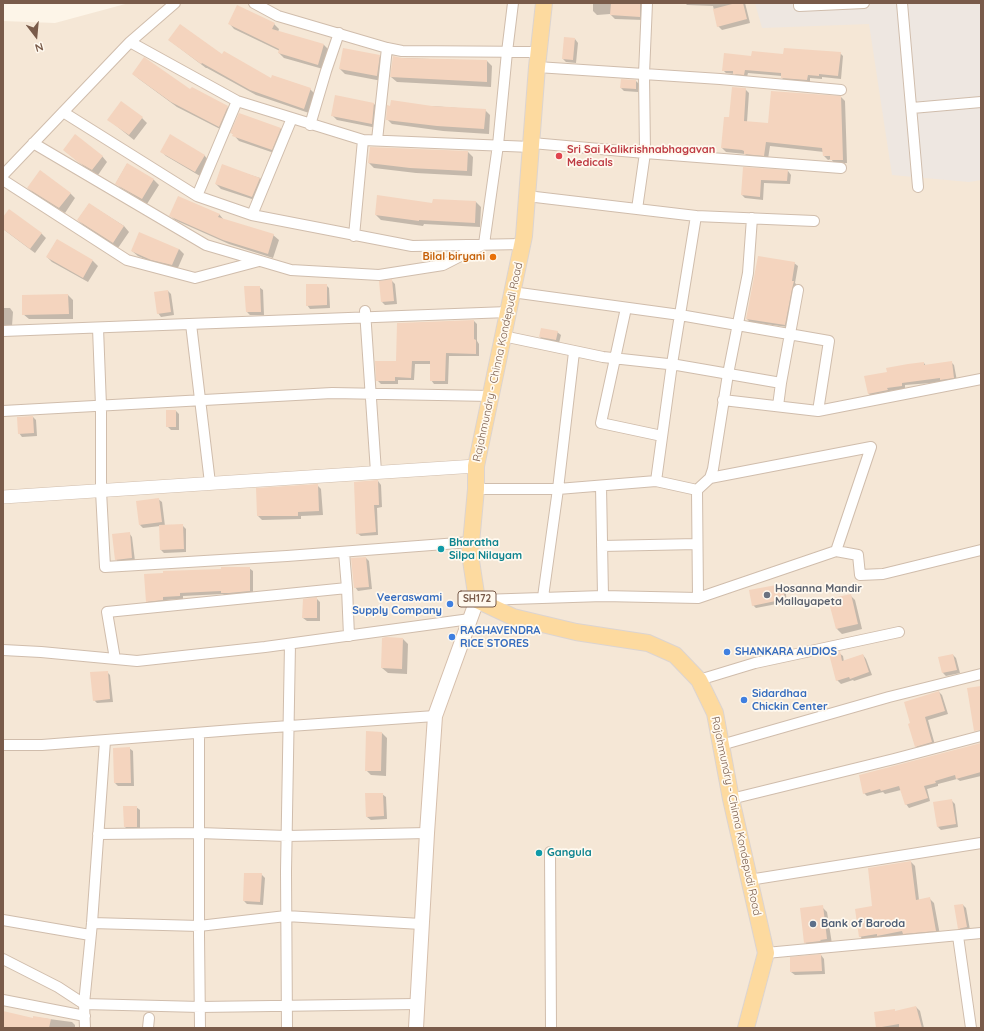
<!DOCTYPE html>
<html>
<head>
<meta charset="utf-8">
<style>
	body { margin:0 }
	#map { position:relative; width:984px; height:1031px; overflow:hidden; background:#fdf5e8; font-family:Quicksand,sans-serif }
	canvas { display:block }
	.frame { position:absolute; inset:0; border:4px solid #795b4a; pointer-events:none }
	.north { position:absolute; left:16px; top:16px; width:40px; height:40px; -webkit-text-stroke:3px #fff9ef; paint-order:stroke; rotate:164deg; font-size:11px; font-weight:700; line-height:16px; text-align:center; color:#795b4a }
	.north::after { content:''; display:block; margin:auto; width:14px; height:18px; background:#795b4a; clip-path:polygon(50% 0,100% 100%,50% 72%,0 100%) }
</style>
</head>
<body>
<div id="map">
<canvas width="984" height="1031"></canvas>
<div class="frame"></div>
<div class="north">N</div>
</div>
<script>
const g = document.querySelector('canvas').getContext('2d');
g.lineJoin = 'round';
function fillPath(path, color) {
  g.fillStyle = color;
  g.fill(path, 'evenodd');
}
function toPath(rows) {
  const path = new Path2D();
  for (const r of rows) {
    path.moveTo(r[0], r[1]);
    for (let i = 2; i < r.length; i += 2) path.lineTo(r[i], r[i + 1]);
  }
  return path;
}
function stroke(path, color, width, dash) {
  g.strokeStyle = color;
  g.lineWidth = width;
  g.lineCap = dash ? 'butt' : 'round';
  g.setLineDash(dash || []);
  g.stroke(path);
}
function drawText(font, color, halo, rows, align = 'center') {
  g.font = font + ' Quicksand,sans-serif';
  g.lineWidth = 3.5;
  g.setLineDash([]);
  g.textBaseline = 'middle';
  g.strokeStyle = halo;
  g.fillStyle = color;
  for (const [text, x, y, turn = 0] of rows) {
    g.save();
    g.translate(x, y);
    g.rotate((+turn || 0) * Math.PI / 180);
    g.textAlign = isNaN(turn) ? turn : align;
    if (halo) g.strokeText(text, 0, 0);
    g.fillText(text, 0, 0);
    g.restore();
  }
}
fillPath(toPath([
	[129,3,981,3,981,1028,3,1028,3,21,55,23]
]), '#f5e7d6');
fillPath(toPath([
	[755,3,981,3,981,180,969,182,892,175,869,24,762,28]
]), '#eee7e1');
fillPath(toPath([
	[593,3,644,3,643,20,615,19,610,14,597,15,593,11],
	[685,3,745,3,750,23,722,30,718,26,713,6,687,5],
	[229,23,274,24,279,29,278,32,324,45,329,50,323,69,284,58,279,53,280,51,234,29],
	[575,39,578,43,576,63,566,62,563,59],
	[169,40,223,56,271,79,310,89,315,94,309,113,256,95,207,68,206,68],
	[840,53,843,56,841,79,822,77,822,79,810,78,810,83,785,81,782,78,782,76,748,73,747,77,737,77,735,74,726,73,723,70,752,57],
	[379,56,384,61,382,81,345,74,340,69],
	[402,58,487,61,492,66,491,87,397,82,391,77],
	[133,74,191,91,227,107,232,112,224,131,177,107,139,79],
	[636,81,639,84,638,92,624,91,621,88],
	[745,89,749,93,747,122,769,124,841,97,845,101,847,163,835,164,831,159,828,160,824,156,824,152,770,146,768,159,749,158,745,154,726,152,722,148,730,118],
	[336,96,374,104,379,109,377,128,337,120,332,115],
	[432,106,485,110,490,115,489,134,443,131,392,124,387,119],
	[142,118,147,123,134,140,109,120],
	[280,128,285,134,277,154,239,141,232,133],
	[371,148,468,152,473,157,472,176,416,173,374,168,369,163],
	[64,150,102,156,107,162,98,175,85,167],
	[161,151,204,155,209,161,200,176,166,156],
	[127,164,154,180,159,185,147,204,121,188,116,183],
	[222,166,260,178,265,183,258,201,221,189,216,184],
	[744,168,788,171,791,175,790,184,764,183,763,200,745,198,742,195],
	[28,188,70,193,75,198,65,213,33,193],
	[434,200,476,202,481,207,480,227,424,224,423,226,381,220,376,215,433,204],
	[89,204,124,226,129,232,118,248,83,225,78,220],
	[219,214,224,220,273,235,279,240,273,258,229,244,175,220,170,215],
	[3,218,41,233,46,238,35,253,3,229],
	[57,240,93,261,98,266,88,282,52,262,47,257],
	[179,249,184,254,177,270,157,264,138,256,132,251],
	[794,263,798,266,795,283,797,285,788,327,750,322,747,319],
	[392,281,395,284,397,304,385,305,382,302],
	[326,285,329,288,330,308,310,309,307,305],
	[259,287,263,290,264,315,250,315,247,312],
	[168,291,171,294,174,315,161,317,158,313],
	[68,295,73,300,73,319,29,319,23,314,23,296],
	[3,308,10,308,13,312,12,326,3,326],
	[474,321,477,324,477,341,479,344,479,356,449,356,448,384,434,384,431,380,431,364,415,364,414,380,398,380,398,384,381,384,377,380,397,362],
	[557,332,561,335,559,343,543,340,540,337],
	[951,362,954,365,957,381,905,385,905,389,890,391,891,393,872,397,868,393,888,372,924,363,926,366],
	[176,411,179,414,179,430,171,430,167,426],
	[33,417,36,420,37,436,22,437,19,433],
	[378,481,381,485,382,507,377,508,378,535,361,536,357,533],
	[317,485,321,489,323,515,301,516,301,519,262,520,258,516],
	[158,499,162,502,165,526,182,525,186,529,186,552,164,553,161,550,160,526,143,528,140,525],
	[129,533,132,537,135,561,119,563,116,559],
	[366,558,369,561,372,589,358,591,355,587],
	[249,568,253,571,253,594,225,596,223,594,183,596,183,599,166,600,166,603,150,604,147,601],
	[782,585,785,588,787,602,756,608,753,605],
	[850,595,855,600,862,629,842,634,837,629],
	[317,599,320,602,320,621,307,621,303,618,304,600],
	[403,639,408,644,407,674,388,673,382,668],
	[839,653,843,656,844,662,863,655,866,659,872,675,854,681,853,680,841,684,837,680],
	[953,655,956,658,960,673,946,676,943,673,940,658],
	[107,672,110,675,113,702,97,703,94,700],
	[939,692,942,695,948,714,928,720,935,745,919,749,916,746,910,724],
	[367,732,382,733,387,738,386,776,371,775,366,770],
	[981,744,981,776,960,781,957,779,938,784,938,786,927,789,930,801,909,808,906,804,901,790,885,794,883,792,867,796,864,793],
	[129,748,133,751,134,786,118,786,115,783],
	[382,794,386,797,387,819,371,820,367,817],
	[951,800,955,804,958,827,941,830,938,827],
	[136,807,140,810,140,830,128,830,125,827],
	[911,862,915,866,919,900,929,898,934,903,940,935,864,941,860,936,873,907],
	[261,874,265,878,263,905,247,904,244,901],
	[963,905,966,908,970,930,963,931,959,928],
	[822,907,827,912,832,944,810,948,805,942],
	[821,955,824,959,825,974,795,975,791,972],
	[916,1007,920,1011,924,1028,877,1028,875,1013,894,1010,896,1012],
	[3,1012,34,1019,34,1017,72,1022,75,1025,75,1028,3,1028]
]), '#0003');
fillPath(toPath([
	[611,3,640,3,640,17,610,15],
	[736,3,743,3,747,19,717,27,713,9],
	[237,5,275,23,272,29,324,44,318,65,278,53,279,49,228,24],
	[180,24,222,54,224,51,271,78,272,75,311,88,304,109,250,90,202,63,201,64,168,40],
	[564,37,575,38,573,60,562,59],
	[343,48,380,55,377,76,339,69],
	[784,48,841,52,838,76,819,74,819,76,808,75,807,80,781,78,781,73,745,70,744,75,733,74,733,71,722,71,724,53,751,56,752,51,783,54],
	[393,56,402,58,487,60,487,82,390,77],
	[144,57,190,89,192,87,228,106,219,127,171,102,132,74],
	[621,79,636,80,636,89,620,88],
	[732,87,746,88,744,121,768,123,771,91,841,96,843,160,830,160,830,156,823,156,822,148,766,142,764,156,744,154,744,151,742,150,721,148,724,117,729,117],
	[335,95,374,103,372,124,331,116],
	[391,100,432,106,486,109,484,129,437,126,386,120,387,105,390,106],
	[121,101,143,117,129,135,107,120],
	[239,113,281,128,272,150,232,136,233,134,230,133],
	[75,134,103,156,92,170,78,162,63,150],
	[170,134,205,155,195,172,160,152],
	[370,147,468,151,467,171,410,168,368,163],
	[127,163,154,179,142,199,115,184],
	[222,164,260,178,252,197,215,184],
	[743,167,788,170,787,181,761,180,760,197,741,195],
	[40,170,71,193,59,208,27,188],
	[377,195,432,203,433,199,476,201,475,223,419,220,419,221,375,215],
	[178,196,220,214,218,217,274,234,268,254,223,240,169,216],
	[89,203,124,226,113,243,77,220],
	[9,209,42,233,30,249,3,229,3,217],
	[139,232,179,249,172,265,151,260,131,251],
	[57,239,93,260,83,278,46,257],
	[758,256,795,262,792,281,794,281,792,289,785,325,746,319],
	[392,279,394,301,381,302,379,281],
	[306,284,327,284,327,305,306,306],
	[244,286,260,286,261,312,246,312],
	[168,290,171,312,157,314,154,292],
	[68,294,69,314,22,315,22,295],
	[474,320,474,339,476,340,476,354,446,353,445,381,430,381,430,361,412,361,411,378,395,377,395,381,376,381,375,361,396,361,397,323],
	[541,328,558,331,556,340,539,337],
	[952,361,954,378,940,380,940,378,902,383,902,386,887,388,888,390,868,394,864,376,887,372,886,368,908,364,924,362,924,365],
	[166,410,176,410,176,427,166,427],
	[33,416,34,433,18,434,17,417],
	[378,480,379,505,374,505,376,532,356,534,354,482],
	[318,484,319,511,298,512,298,516,257,516,256,488],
	[159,498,162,522,139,525,136,501],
	[183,524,184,549,160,550,159,525],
	[130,532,132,558,115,560,112,534],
	[366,557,369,587,354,588,351,558],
	[221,567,250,567,250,591,229,593,221,593,221,591,180,593,180,596,163,597,163,600,146,602,144,574,163,573,163,571,221,569],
	[782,584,785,599,752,606,749,590],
	[851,594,858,624,836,629,828,599],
	[317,597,317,618,302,618,303,599],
	[386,637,403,638,402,669,381,668,382,638],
	[840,651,842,661,863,654,869,672,850,679,849,677,836,681,829,654],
	[953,654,957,670,942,673,938,657],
	[108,671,110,699,93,701,90,672],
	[981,686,981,730,974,731,967,688],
	[939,691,945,711,925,717,932,742,915,747,908,724,910,723,904,702],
	[366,731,382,732,381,771,365,771],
	[981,743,981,772,956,779,955,775,935,781,936,783,924,786,928,798,905,805,899,786,881,791,880,789,863,794,859,775],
	[130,747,131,783,114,783,113,748],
	[365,793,383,793,384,816,366,817],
	[952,799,956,824,937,827,933,802],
	[123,806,137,806,137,827,124,827],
	[911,861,916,900,930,897,936,931,903,934,902,931,877,936,877,934,859,937,855,909,872,906,868,868],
	[244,873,262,873,260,902,243,901],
	[963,904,967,927,958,929,954,905],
	[823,905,827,939,820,940,821,941,804,943,800,908],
	[821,954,822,971,790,972,790,957],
	[916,1006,922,1028,899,1028,899,1024,876,1028,874,1012,895,1009,895,1011],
	[3,1011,33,1018,33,1016,51,1019,49,1028,3,1028]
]), '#f4d4be');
const minor = toPath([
	[254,3,278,16,387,48,402,51,539,52],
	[799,3,799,6,864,3],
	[902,3,918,187],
	[130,42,237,101,363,140,531,147],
	[537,67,720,79,841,90],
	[912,108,981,102],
	[63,112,197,196,252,215,412,246,523,244],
	[310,125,326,71,339,33],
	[377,140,387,48],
	[33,143,206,245,291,270,379,275,443,265,484,244,498,145,507,52,513,3],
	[532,143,645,153,841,168],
	[3,175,130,42,175,3],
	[3,180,127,260,195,278,259,261],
	[197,196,237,101],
	[527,196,696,216,814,221],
	[637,209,645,153,644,74,647,3],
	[252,215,292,118],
	[354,236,363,140],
	[512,292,680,315,829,341,818,411],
	[626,308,601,423,662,436],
	[365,311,376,472],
	[191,324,210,483],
	[98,328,101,406,101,491,105,567,287,556,471,542],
	[3,331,508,312],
	[503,336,603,357,677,365,781,383],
	[723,400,818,411,981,379],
	[778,406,781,383,798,290],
	[3,411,332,393,491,396],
	[656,481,672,364,696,216],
	[601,486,603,596],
	[476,489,558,489,656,481,697,490,698,598,603,596,481,600],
	[697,490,710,478,713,469,728,374,748,273,752,218],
	[602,546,697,544],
	[836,551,858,555,860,575,883,574,981,550],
	[344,552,347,588],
	[543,597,558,489,574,352],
	[698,598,836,551,871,447,710,478],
	[3,650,41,652,137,661,265,647,470,619],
	[115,659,107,612,347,588,349,636],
	[699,680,755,663,899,632],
	[199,733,199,935,200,1028],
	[3,745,42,745,246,729,435,716],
	[721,745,889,697,981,674],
	[731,799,894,759,981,736],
	[98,834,199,833,287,836,427,833],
	[550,852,551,1028],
	[749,880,981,843],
	[3,920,90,935],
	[92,923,199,926,286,916,421,924],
	[958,936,971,1028],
	[766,953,981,933],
	[3,959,58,987,84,1004,200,1007,417,1004],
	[3,1000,85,1016],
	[85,1028,84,1004,92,923,105,741],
	[148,1028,149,1018],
	[287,1028,286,871,290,644]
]);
const tertiary = toPath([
	[3,497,476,466]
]);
const secondary = toPath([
	[416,1028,427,833,435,716,477,600]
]);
const primary = toPath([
	[544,3,537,67,524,236,476,466,476,489,470,554,477,600,513,617,576,632,648,643,675,655,699,680,715,713,731,799,766,953,746,1028]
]);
stroke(minor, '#d0bdac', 12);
stroke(tertiary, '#d0bdac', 14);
stroke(secondary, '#d6bfac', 16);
stroke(primary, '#dcd4d0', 18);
stroke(minor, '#fff', 10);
stroke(tertiary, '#fff', 13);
stroke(secondary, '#fff', 14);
stroke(primary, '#fdda9f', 16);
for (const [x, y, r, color] of [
	[559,156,4,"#e0444e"],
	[493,257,4,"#e8710a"],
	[441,549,4,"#0f9aa8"],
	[767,595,4,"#6b7280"],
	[450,604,4,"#3f7fe0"],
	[452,637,4,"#3f7fe0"],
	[727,652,4,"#3f7fe0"],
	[744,700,4,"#3f7fe0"],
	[539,853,4,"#0f9aa8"],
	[813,924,4,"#5c6f8a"]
]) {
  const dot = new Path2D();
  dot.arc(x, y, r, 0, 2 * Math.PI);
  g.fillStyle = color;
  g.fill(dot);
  stroke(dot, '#fff9ef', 1.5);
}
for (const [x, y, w] of [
	[477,599,38]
]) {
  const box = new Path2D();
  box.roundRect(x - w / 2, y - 8, w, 16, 3);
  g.fillStyle = '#fff9ef';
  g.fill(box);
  stroke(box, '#795b4a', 1);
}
drawText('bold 10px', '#795b4a', null, [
	["SH172",477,599]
]);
drawText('bold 11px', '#be3a42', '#fff9ef', [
	["Sri Sai Kalikrishnabhagavan",567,150],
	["Medicals",567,163]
], 'left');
drawText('bold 11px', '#c56008', '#fff9ef', [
	["Bilal biryani",485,257]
], 'right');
drawText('11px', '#795b4a', '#fff9ef', [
	["Rajahmundry - Chinna Kondepudi Road",498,362,-78],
	["Rajahmundry - Chinna Kondepudi Road",736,816,78]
]);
drawText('bold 11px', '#0d838f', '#fff9ef', [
	["Bharatha",449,543],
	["Silpa Nilayam",449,556],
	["Gangula",547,853]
], 'left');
drawText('bold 11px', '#5b616d', '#fff9ef', [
	["Hosanna Mandir",775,589],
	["Mallayapeta",775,602]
], 'left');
drawText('bold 11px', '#366cbe', '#fff9ef', [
	["Veeraswami",442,598,"right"],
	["Supply Company",442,611,"right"],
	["RAGHAVENDRA",460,631],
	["RICE STORES",460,644],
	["SHANKARA AUDIOS",735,652],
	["Sidardhaa",752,694],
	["Chickin Center",752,707]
], 'left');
drawText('bold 11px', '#4e5e75', '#fff9ef', [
	["Bank of Baroda",821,924]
], 'left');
</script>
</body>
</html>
